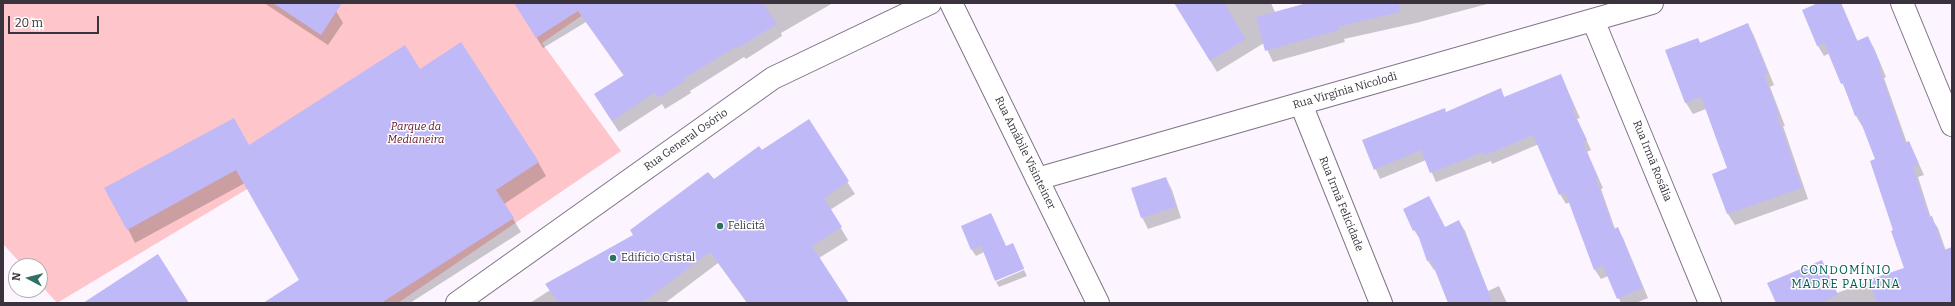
<!DOCTYPE html>
<html>
<head>
<meta charset="utf-8">
<style>
	body { margin:0 }
	#map { position:relative; width:1955px; height:306px; overflow:hidden; background:#fcf5ff; font-family:Bitter,serif }
	canvas { display:block }
	.frame { position:absolute; inset:0; border:4px solid #3a333d; pointer-events:none }
	.north { position:absolute; left:8px; top:258px; width:40px; height:40px; box-sizing:border-box; background:#fff; border:1px solid #b0adb1; border-radius:50%; rotate:277deg; font-size:11px; font-weight:700; line-height:16px; text-align:center; color:#3a333d }
	.north::after { content:''; display:block; margin:auto; width:14px; height:18px; background:#2f7264; clip-path:polygon(50% 0,100% 100%,50% 72%,0 100%) }
	.scale { position:absolute; left:8px; top:16px; width:91px; height:18px; box-sizing:border-box; border:2px solid #3a333d; border-top:0; padding-left:5px; font-size:12px; line-height:14px; white-space:nowrap; color:#3a333d; -webkit-text-stroke:3px #fff; paint-order:stroke }
</style>
</head>
<body>
<div id="map">
<canvas width="1955" height="306"></canvas>
<div class="frame"></div>
<div class="north">N</div>
<div class="scale">20 m</div>
</div>
<script>
const g = document.querySelector('canvas').getContext('2d');
g.lineJoin = 'round';
function fillPath(path, color) {
  g.fillStyle = color;
  g.fill(path, 'evenodd');
}
function toPath(rows) {
  const path = new Path2D();
  for (const r of rows) {
    path.moveTo(r[0], r[1]);
    for (let i = 2; i < r.length; i += 2) path.lineTo(r[i], r[i + 1]);
  }
  return path;
}
function stroke(path, color, width, dash) {
  g.strokeStyle = color;
  g.lineWidth = width;
  g.lineCap = dash ? 'butt' : 'round';
  g.setLineDash(dash || []);
  g.stroke(path);
}
function drawText(font, color, halo, rows, align = 'center') {
  g.font = font + ' Bitter,serif';
  g.lineWidth = 3;
  g.setLineDash([]);
  g.textBaseline = 'middle';
  g.strokeStyle = halo;
  g.fillStyle = color;
  for (const [text, x, y, turn = 0] of rows) {
    g.save();
    g.translate(x, y);
    g.rotate((+turn || 0) * Math.PI / 180);
    g.textAlign = isNaN(turn) ? turn : align;
    if (halo) g.strokeText(text, 0, 0);
    g.fillText(text, 0, 0);
    g.restore();
  }
}
fillPath(toPath([
	[3,3,600,3,542,43,621,151,398,303,374,303,284,167,57,303,40,284,40,266,23,266,3,244]
]), '#fec6ca');
fillPath(toPath([
	[264,3,323,3,336,11,343,23,328,45],
	[515,3,833,3,781,33,782,36,746,59,744,57,690,91,691,93,665,109,662,104,619,132,602,106,624,76,586,22,543,48],
	[1175,3,1271,3,1275,12,1307,3,1491,3,1416,23,1344,39,1345,42,1273,62,1264,43,1217,72],
	[1821,3,1841,3,1858,42,1868,38,1874,48,1886,77,1884,78,1907,143,1908,142,1914,153,1924,175,1918,177,1931,218,1938,228,1946,251,1952,254,1952,303,1777,303,1822,261,1837,293,1905,268,1877,160,1863,126,1862,126,1856,116,1830,53,1824,56,1818,46],
	[1748,24,1754,36,1774,85,1770,87,1785,126,1783,126,1808,199,1735,225,1728,214,1714,174,1729,169,1706,109,1693,114,1686,103,1666,51,1698,39,1701,44],
	[420,70,538,162,546,176,504,204,521,232,410,303,266,303,301,280,245,183,135,243,128,229,249,146],
	[1561,76,1580,118,1577,119,1591,150,1587,152,1603,188,1601,189,1615,229,1617,228,1623,238,1648,298,1636,303,1621,303,1608,276,1601,279,1595,270,1570,202,1566,204,1560,194,1539,144,1492,164,1491,161,1436,182,1426,160,1380,179,1363,140,1446,113,1500,90,1505,98],
	[808,121,855,194,830,210,848,240,819,258,848,303,747,303,718,263,665,303,530,303,634,236,714,180],
	[1166,178,1172,190,1181,218,1148,229,1142,217],
	[1429,197,1445,228,1459,221,1465,231,1488,291,1499,286,1507,303,1449,303,1436,270,1434,270,1428,261,1420,239,1414,230],
	[991,214,1006,247,1013,244,1024,268,984,252,976,256,972,250],
	[1024,270,1027,276,999,287,996,282]
]), '#0003');
fillPath(toPath([
	[273,3,342,3,321,35],
	[514,3,763,3,777,24,738,48,737,46,684,79,685,81,658,98,654,93,612,121,594,94,624,75,578,11,536,38],
	[1174,3,1224,3,1246,39,1210,61],
	[1308,3,1399,3,1400,12,1338,27,1339,30,1265,51,1256,17],
	[1818,3,1841,3,1857,41,1868,36,1881,66,1879,67,1905,143,1909,141,1919,164,1913,167,1929,217,1932,216,1944,250,1952,247,1952,303,1877,303,1868,280,1904,268,1891,231,1893,230,1870,161,1875,159,1858,115,1855,116,1843,83,1841,84,1824,43,1817,46,1802,10],
	[1748,23,1768,74,1764,75,1779,114,1777,115,1802,188,1727,214,1712,174,1727,168,1701,97,1685,103,1665,50,1698,38,1700,43],
	[461,42,539,162,496,190,514,218,381,303,263,303,299,280,236,170,127,230,104,188,234,118,249,145,405,45,420,69],
	[1561,74,1575,108,1572,109,1587,140,1583,142,1598,178,1596,179,1614,229,1618,227,1643,288,1617,299,1603,266,1594,270,1565,192,1559,195,1533,135,1486,155,1484,152,1430,173,1421,150,1374,170,1362,140,1445,108,1446,112,1501,88,1504,97],
	[809,119,849,181,824,198,842,227,812,246,849,303,748,303,710,252,642,303,559,303,545,284,633,235,630,230,708,172,714,179,759,146,762,150],
	[1166,177,1176,207,1141,218,1131,188],
	[1429,196,1445,227,1459,220,1493,303,1448,303,1431,260,1427,261,1416,229,1413,231,1403,209],
	[991,213,1006,246,1013,243,1024,269,995,281,981,246,971,250,961,226],
	[158,254,189,303,83,303],
	[1822,260,1838,295,1820,303,1776,303,1767,283]
]), '#bfb9f7');
const minor = toPath([
	[951,3,1098,303],
	[1902,3,1952,125],
	[1593,20,1710,303],
	[1301,104,1381,303],
	[1037,179,1652,3],
	[457,303,773,78,930,3]
]);
stroke(minor, '#827287', 24);
stroke(minor, '#fff', 22);
for (const [x, y, r, color] of [
	[720,226,4,"#2f7264"],
	[613,258,4,"#2f7264"]
]) {
  const dot = new Path2D();
  dot.arc(x, y, r, 0, 2 * Math.PI);
  g.fillStyle = color;
  g.fill(dot);
  stroke(dot, '#fff', 1.5);
}
drawText('11px', '#3a333d', '#fff', [
	["Rua Virgínia Nicolodi",1345,91,-16],
	["Rua General Osório",686,140,-35],
	["Rua Amábile Visinteiner",1025,153,64],
	["Rua Irmã Rosália",1652,161,68],
	["Rua Irmã Felicidade",1341,204,68]
]);
drawText('italic 11px', '#661126', '#fff', [
	["Parque da",416,127],
	["Medianeira",416,140]
]);
drawText('11px', '#3a333d', '#fff', [
	["Felicitá",728,226],
	["Edifício Cristal",621,258]
], 'left');
g.letterSpacing = '1px';
drawText('12px', '#005d4e', '#fff', [
	["CONDOMÍNIO",1846,271],
	["MADRE PAULINA",1846,285]
]);
g.letterSpacing = '0px';
</script>
</body>
</html>
